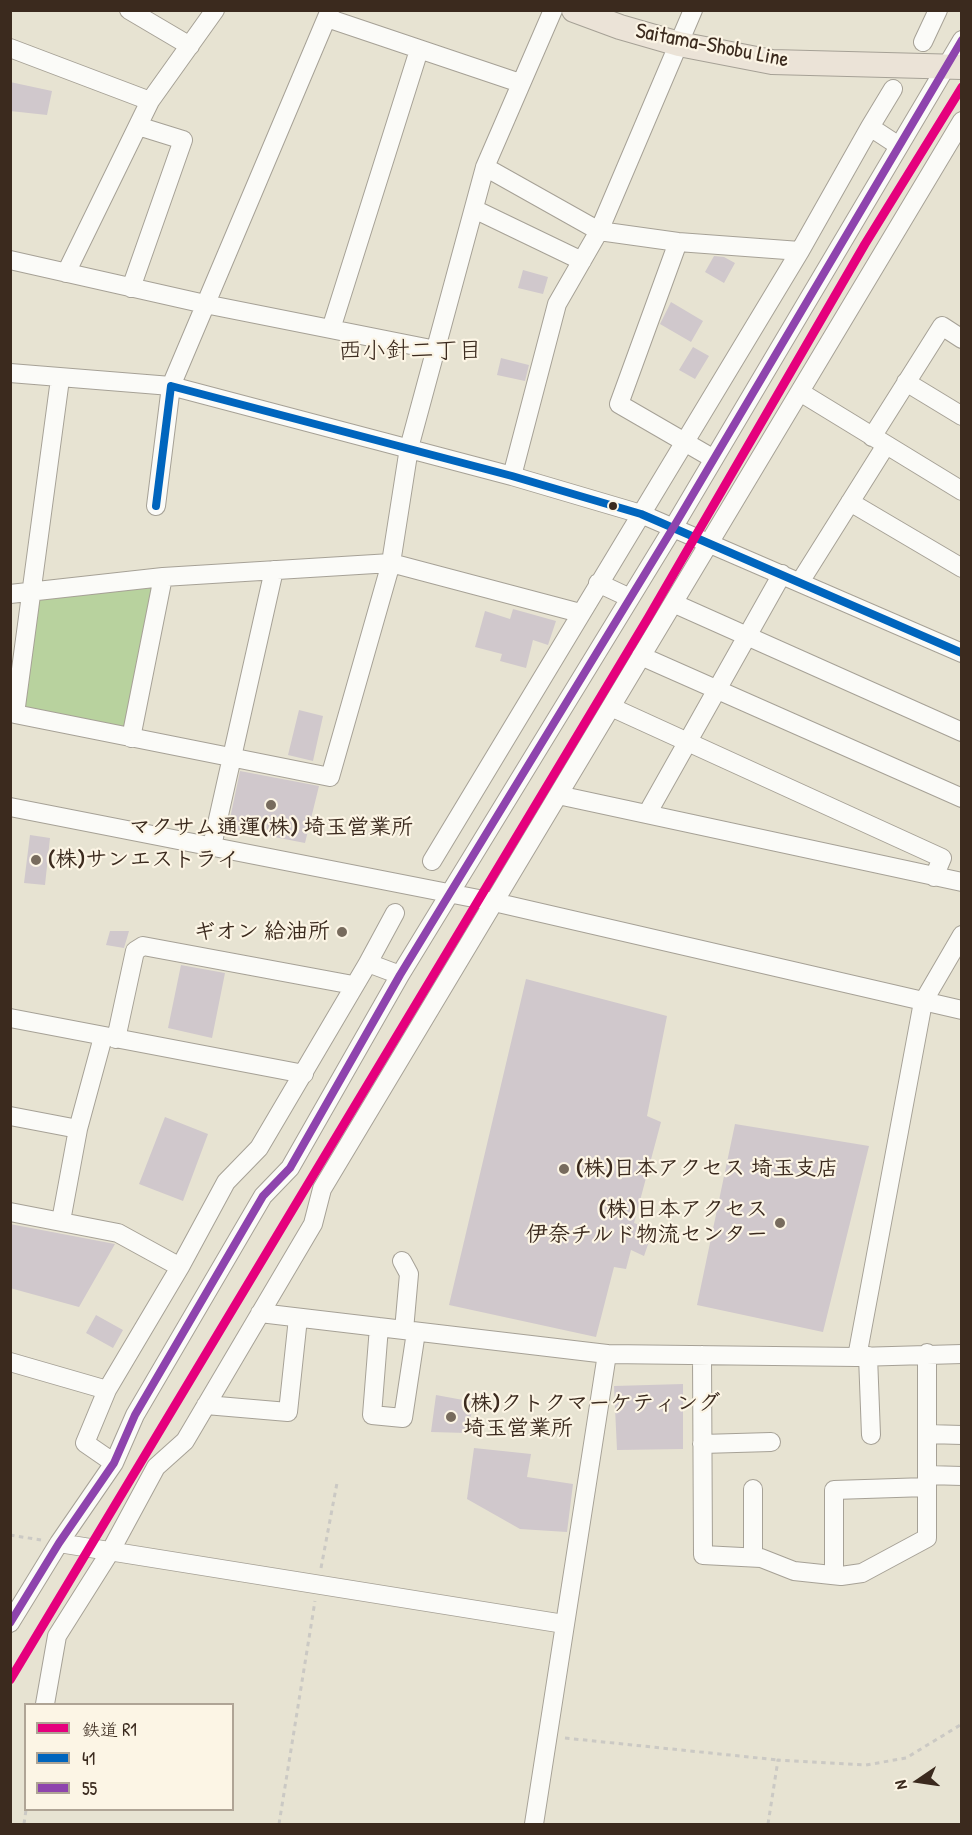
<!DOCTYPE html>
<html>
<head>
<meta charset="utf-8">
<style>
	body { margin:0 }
	#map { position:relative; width:972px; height:1835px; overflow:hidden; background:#e7e3d2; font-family:"Patrick Hand","Klee One",sans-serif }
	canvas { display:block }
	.frame { position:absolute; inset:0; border:12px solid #3b2a1e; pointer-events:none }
	.legend { position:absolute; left:24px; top:1703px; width:210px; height:108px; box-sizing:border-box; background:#fcf5e5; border:2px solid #afa495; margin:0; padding:8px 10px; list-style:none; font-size:18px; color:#3b2a1e }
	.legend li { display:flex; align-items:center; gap:12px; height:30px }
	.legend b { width:30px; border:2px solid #afa495 }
	.north { position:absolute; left:888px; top:1751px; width:60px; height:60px; -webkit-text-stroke:4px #fcf5e5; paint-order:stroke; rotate:257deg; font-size:16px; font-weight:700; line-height:24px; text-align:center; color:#3b2a1e }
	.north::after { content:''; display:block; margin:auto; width:21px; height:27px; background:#3b2a1e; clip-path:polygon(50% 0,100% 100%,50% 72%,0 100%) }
</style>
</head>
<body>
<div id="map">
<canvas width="972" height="1835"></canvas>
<div class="frame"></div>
<ul class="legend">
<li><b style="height:8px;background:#e5007d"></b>鉄道 R1</li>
<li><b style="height:8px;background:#0065bd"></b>41</li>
<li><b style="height:8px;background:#8e44ad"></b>55</li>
</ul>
<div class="north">N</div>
</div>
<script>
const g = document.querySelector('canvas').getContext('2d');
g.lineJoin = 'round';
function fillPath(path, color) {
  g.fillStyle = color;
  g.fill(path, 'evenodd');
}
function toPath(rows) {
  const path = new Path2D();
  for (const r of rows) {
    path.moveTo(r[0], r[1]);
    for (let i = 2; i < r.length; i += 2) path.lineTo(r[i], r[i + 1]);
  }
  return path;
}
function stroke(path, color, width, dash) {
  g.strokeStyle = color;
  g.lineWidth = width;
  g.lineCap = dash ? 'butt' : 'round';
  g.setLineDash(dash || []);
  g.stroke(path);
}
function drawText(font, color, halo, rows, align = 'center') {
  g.font = font + ' "Patrick Hand","Klee One",sans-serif';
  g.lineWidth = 4.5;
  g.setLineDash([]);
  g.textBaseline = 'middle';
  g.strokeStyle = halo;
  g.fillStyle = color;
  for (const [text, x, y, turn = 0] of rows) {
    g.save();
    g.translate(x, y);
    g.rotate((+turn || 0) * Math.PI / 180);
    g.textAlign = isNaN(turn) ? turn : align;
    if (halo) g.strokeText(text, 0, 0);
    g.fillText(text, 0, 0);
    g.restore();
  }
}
fillPath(toPath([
	[150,588,156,593,129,725,120,729,26,711,20,704,36,604,40,599]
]), '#b8d29e');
fillPath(toPath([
	[10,82,52,91,47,115,10,111],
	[714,256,724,257,735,263,724,283,705,272],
	[523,270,548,277,543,294,518,288],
	[671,302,703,321,691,342,660,324],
	[693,347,709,356,695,379,679,370],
	[501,358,529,365,525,381,497,375],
	[513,609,556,621,548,645,533,640,526,668,500,661,502,654,475,647,485,611,510,619],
	[299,710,323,716,313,761,288,755],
	[240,771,319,786,305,843,228,828],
	[30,835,50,838,45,885,24,883],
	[110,931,129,931,124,948,106,945],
	[181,965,225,973,212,1038,168,1028],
	[526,979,667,1016,647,1116,661,1122,634,1223,653,1230,644,1256,631,1250,626,1269,614,1267,596,1337,449,1305],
	[165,1117,208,1134,183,1201,139,1184],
	[735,1124,869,1146,823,1332,697,1305],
	[10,1224,115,1244,79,1307,10,1288],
	[96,1315,123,1330,113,1348,86,1333],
	[683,1384,683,1449,617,1450,614,1386],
	[436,1395,474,1402,467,1433,431,1432],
	[474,1448,531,1454,527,1477,573,1484,567,1532,520,1529,467,1499]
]), '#d0c8cc');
const minor = toPath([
	[129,10,190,46],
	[327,18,520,83],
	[923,42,938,10],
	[10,48,150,101],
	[870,127,893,89],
	[485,167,599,231,678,242,800,251],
	[474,209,582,261],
	[678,242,619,404,714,459],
	[10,260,205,304,436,350],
	[66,273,150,101,215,10],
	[131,288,183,140,138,126],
	[331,329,419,50],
	[10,373,171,386,330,10],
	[60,379,15,714,330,777,391,563,409,448,485,167,553,10],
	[906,382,962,416],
	[800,392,962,491],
	[872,437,942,326,962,339],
	[512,476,557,304,599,231,693,10],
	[850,502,962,568],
	[156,506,171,386,512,476,641,514,962,653],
	[800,582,886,445],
	[598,583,630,598],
	[10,594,163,577,391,563,580,613],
	[673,603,962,732],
	[641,656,962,798],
	[611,707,942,858,934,877],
	[131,738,163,577],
	[558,795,962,882],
	[10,807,494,902,962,1010],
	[647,814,782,574],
	[212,846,274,570],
	[432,861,800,251,870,127,899,146],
	[368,963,395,913],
	[10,1018,304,1074],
	[116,1039,135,951,143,946,353,985],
	[10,1116,78,1129],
	[10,1212,118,1233,180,1267],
	[61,1221,78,1129,103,1037],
	[402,1261,409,1274,404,1330],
	[260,1313,607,1354,857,1357,962,1354],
	[379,1327,372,1415,403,1418,416,1332],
	[702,1355,703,1555,761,1558,794,1571,841,1576,862,1573,927,1538,927,1353],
	[868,1356,871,1435],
	[857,1357,923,1002,962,935],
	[10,1362,107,1390],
	[206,1405,288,1412,298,1318],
	[927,1434,962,1435],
	[702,1444,771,1442],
	[114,1463,85,1443,107,1390,180,1267,226,1182,259,1148,368,963,400,975],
	[927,1475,962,1476],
	[59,1543,564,1624],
	[753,1557,753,1489],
	[834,1575,834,1490,927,1487],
	[10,1623,59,1543,114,1463,135,1415,263,1196,290,1168,400,975,673,528,962,40],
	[45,1704,57,1636,110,1552,156,1467,185,1441,313,1224,322,1189,962,121],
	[534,1824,607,1354]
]);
const major = toPath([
	[574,10,620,27,679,44,772,62,962,67]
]);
stroke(minor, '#a6a196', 20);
stroke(major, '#a6a196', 26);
stroke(toPath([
	[10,1535,41,1540],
	[321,1568,337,1483],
	[565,1738,778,1760],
	[24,1824,26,1810],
	[279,1824,315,1601],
	[768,1824,778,1760,866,1765,906,1758,962,1724]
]), '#cbc9c4', 3, [4.5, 4.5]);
stroke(minor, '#fbfbf8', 18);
stroke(major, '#ebe3d7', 24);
stroke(toPath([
	[156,506,171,386,512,476,641,514,962,653]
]), '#0065bd', 8);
stroke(toPath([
	[10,1623,59,1543,114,1463,135,1415,263,1196,290,1168,400,975,673,528,962,40]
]), '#8e44ad', 8);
stroke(toPath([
	[10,1680,648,618,865,244,962,87]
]), '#e5007d', 9);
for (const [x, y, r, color] of [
	[613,506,5,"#3b2a1e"],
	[271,805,6,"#776b5d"],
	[36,860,6,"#776b5d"],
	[342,932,6,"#776b5d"],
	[564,1169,6,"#776b5d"],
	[780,1223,6,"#776b5d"],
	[451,1417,6,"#776b5d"]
]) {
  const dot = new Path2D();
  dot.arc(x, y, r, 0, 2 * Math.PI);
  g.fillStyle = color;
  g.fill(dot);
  stroke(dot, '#fcf5e5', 2);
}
drawText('22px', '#3b2a1e', '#fcf5e5', [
	["Saitama-Shobu Line",712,46,11]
]);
drawText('bold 22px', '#3b2a1e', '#fcf5e5', [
	["マクサム通運(株) 埼玉営業所",271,828,"center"],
	["(株)サンエストライ",48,860],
	["ギオン 給油所",330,932,"right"],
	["(株)日本アクセス 埼玉支店",576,1169],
	["(株)日本アクセス",768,1210,"right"],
	["伊奈チルド物流センター",768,1235,"right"],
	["(株)クトクマーケティング",463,1404],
	["埼玉営業所",463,1429]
], 'left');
drawText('24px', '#3b2a1e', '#fcf5e5', [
	["西小針二丁目",410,352]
]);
</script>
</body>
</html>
